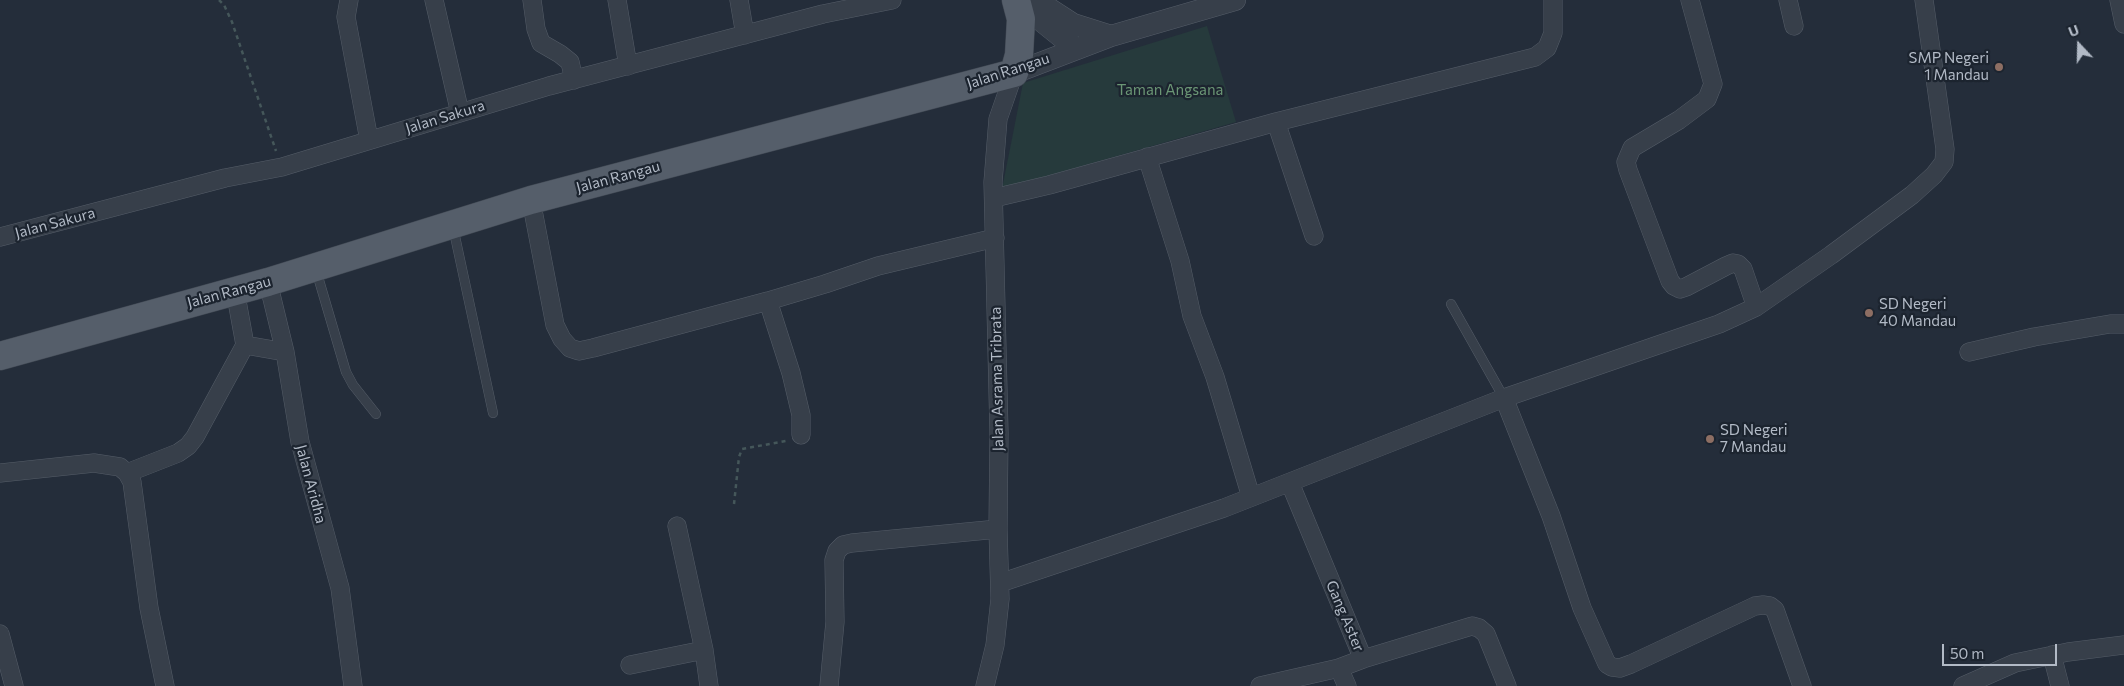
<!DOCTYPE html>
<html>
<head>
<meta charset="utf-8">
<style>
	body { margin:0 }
	#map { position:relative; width:2124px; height:686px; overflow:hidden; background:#242d3a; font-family:Commissioner,sans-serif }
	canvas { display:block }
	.north { position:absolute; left:2054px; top:20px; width:50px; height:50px; -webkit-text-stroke:4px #1c242f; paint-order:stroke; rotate:339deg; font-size:14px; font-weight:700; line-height:20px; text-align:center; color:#b2bac6 }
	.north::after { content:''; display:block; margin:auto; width:18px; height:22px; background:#b2bac6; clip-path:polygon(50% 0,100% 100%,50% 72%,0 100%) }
	.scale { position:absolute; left:1942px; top:644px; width:115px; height:22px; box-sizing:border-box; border:2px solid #b2bac6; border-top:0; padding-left:6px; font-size:15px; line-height:18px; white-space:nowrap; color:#b2bac6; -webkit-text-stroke:4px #1c242f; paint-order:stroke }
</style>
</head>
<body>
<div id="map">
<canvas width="2124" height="686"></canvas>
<div class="north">U</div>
<div class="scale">50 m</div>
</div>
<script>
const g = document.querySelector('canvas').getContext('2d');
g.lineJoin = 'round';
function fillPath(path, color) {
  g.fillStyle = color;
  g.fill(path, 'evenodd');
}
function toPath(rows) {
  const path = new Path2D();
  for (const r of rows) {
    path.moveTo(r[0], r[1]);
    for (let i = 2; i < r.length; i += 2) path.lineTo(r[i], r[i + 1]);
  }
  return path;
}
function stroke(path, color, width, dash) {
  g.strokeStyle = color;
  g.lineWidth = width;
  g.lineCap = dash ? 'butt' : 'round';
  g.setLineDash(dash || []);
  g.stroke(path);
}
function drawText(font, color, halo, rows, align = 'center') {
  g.font = font + ' Commissioner,sans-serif';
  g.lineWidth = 4.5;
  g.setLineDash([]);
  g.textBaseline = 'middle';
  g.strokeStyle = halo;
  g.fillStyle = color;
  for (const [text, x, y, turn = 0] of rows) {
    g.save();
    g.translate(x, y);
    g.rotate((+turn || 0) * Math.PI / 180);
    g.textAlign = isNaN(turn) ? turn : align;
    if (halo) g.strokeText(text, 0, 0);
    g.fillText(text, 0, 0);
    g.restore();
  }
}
fillPath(toPath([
	[1207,26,1236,122,1002,189,1023,83]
]), '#263a3c');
const service = toPath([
	[453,227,493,413],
	[316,270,346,372,353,385,376,414],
	[1451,304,1504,398]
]);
const minor = toPath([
	[349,0,346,17,369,140],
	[434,0,460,113],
	[532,0,536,29,541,43,560,54,570,62,574,80],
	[617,0,628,66],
	[739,0,745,35],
	[1690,0,1713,84,1707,99,1679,120,1632,148,1626,162,1628,170,1670,281,1674,286,1680,289,1686,287,1726,266,1733,263,1738,264,1743,269,1756,307],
	[1788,0,1794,26],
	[2119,0,2124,24],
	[1276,122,1314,236],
	[1147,157,1180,261,1192,316,1215,377,1251,497],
	[994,198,1049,185,1276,122,1535,57,1547,48,1553,33,1553,0],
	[531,200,555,325,562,339,570,348,579,351,593,348,768,301],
	[0,237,225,178,282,167,549,86,823,14,892,0],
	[268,282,285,352,300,442,340,588,353,686],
	[235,290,245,345,285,352],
	[1969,352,2034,337,2110,324,2124,324],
	[1504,398,1551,516,1582,608,1607,664,1612,667,1620,668,1631,664,1755,606,1763,605,1770,606,1775,610,1802,686],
	[801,435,801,415,791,373,768,301,825,284,878,266,995,238],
	[0,473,94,463,120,467,127,473,132,482,149,608,165,686],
	[127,473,178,453,188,446,195,437,245,345],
	[1290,483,1363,659,1472,626,1479,628,1486,634,1507,686],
	[677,526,704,650],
	[1000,583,1224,508,1504,398,1719,324,1756,307,1831,255,1912,195,1934,175,1944,162,1945,149,1924,0],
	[0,634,14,686],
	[2052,655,2060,686],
	[630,665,704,650,709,686],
	[1339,668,1347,686],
	[829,686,835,622,834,560,837,551,843,545,852,543,998,529],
	[985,686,995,645,1000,599,998,529,999,433,993,182,998,119,1014,73],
	[1260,686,1339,668,1363,659],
	[1963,686,2015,663,2068,652,2124,645]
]);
const tertiary = toPath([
	[1036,0,1073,24,1111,36],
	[1029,11,1075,48],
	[1014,73,1111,36,1235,0]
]);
const primary = toPath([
	[0,356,268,282,531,200,1014,73,1019,55,1021,19,1016,0]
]);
stroke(service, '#555d68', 10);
stroke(minor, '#555d68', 19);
stroke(tertiary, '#555d68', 22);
stroke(primary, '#404853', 29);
stroke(toPath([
	[219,0,224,5,232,22,276,151],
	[734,504,739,457,742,449,786,441]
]), '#45575a', 2.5, [4, 4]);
stroke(service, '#373f4a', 9);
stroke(minor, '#373f4a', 18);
stroke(tertiary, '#373f4a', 21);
stroke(primary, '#555e6a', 28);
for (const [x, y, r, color] of [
	[1999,67,5,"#8d6e63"],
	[1869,313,5,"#8d6e63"],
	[1710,439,5,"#8d6e63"]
]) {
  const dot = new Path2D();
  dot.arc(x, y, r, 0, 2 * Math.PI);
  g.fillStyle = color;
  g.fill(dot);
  stroke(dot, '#1c242f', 2);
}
drawText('15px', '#b2bac6', '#1c242f', [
	["SMP Negeri",1989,58,"right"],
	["1 Mandau",1989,75,"right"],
	["SD Negeri",1879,304],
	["40 Mandau",1879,321],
	["SD Negeri",1720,430],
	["7 Mandau",1720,447]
], 'left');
drawText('15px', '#b2bac6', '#1c242f', [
	["Jalan Rangau",1008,71,-18],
	["Jalan Sakura",445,117,-17],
	["Jalan Rangau",618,177,-15],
	["Jalan Sakura",55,223,-15],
	["Jalan Rangau",229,292,-15],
	["Jalan Asrama Tribrata",997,379,-91],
	["Jalan Aridha",311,484,75],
	["Gang Aster",1345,616,67]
]);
drawText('15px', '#6b9675', '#1c242f', [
	["Taman Angsana",1170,90]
]);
</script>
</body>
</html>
